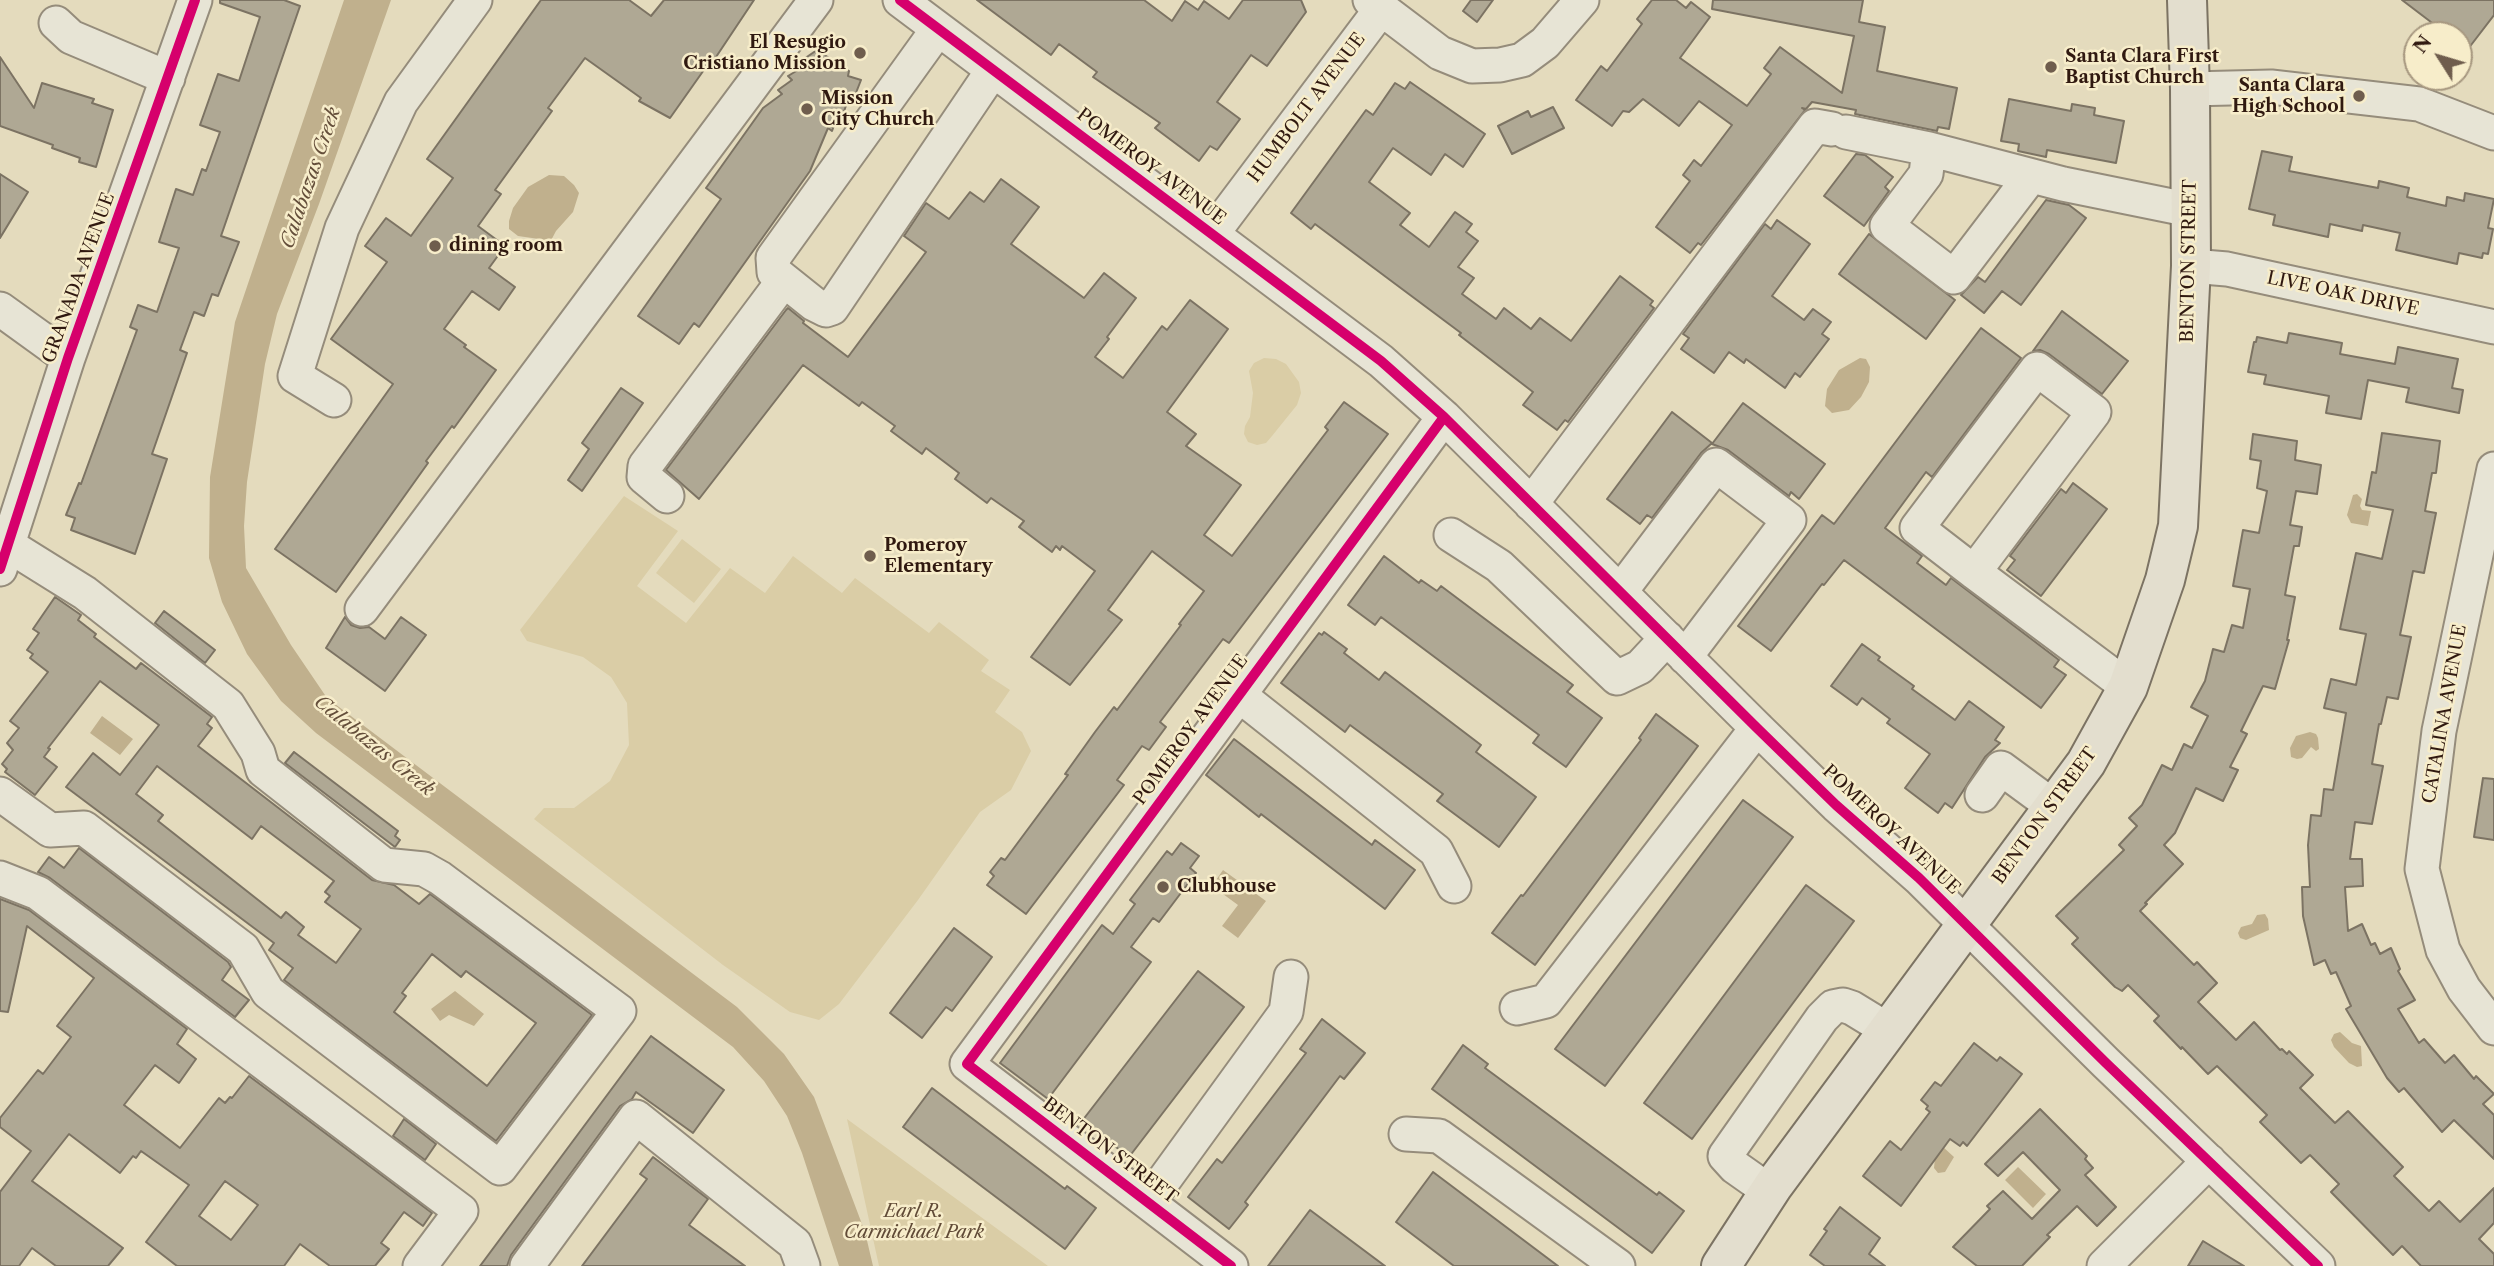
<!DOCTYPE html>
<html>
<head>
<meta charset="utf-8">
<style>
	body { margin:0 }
	#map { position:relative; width:2494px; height:1266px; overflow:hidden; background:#e4dbbd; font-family:"Libre Caslon Text",serif }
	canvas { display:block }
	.north { position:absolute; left:2403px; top:21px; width:70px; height:70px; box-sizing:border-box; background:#f7edca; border:2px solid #a79880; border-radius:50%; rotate:307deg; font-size:19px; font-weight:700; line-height:28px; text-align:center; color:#301910 }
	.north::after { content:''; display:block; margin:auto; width:24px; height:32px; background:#6f5d4d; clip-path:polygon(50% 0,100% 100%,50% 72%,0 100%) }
</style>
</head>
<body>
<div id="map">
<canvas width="2494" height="1266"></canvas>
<div class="north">N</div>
</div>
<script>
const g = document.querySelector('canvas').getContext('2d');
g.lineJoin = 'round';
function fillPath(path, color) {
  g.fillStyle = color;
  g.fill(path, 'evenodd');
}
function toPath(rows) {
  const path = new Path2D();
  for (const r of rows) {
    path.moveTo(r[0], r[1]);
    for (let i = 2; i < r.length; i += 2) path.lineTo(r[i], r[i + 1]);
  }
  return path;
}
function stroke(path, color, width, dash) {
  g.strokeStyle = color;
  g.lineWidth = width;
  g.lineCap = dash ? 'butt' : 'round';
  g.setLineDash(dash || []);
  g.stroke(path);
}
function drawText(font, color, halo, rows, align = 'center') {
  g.font = font + ' "Libre Caslon Text",serif';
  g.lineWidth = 5;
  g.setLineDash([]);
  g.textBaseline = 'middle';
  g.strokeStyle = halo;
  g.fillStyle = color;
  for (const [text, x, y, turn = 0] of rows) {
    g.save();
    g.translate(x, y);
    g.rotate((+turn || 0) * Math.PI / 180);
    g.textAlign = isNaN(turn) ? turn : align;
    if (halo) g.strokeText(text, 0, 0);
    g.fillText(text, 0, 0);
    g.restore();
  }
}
fillPath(toPath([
	[1264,358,1276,359,1286,364,1299,382,1301,393,1297,405,1272,436,1266,443,1257,445,1248,442,1244,434,1245,426,1250,417,1253,393,1249,371,1254,363],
	[624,496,678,531,637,586,686,623,730,568,765,593,793,556,842,593,855,578,929,633,939,622,989,660,981,671,1010,690,995,712,1022,732,1031,751,1011,790,980,812,918,900,839,1004,819,1020,790,1012,723,965,534,819,544,808,574,808,610,781,629,745,627,703,611,677,583,657,527,641,520,630],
	[682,539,721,569,694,603,656,573],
	[847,1119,1048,1266,879,1266]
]), '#dacda6');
fillPath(toPath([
	[344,0,391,0,319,204,277,314,265,364,247,482,244,526,246,568,291,645,327,698,737,1007,784,1054,814,1097,865,1232,873,1266,839,1266,802,1153,787,1116,764,1081,733,1047,316,733,281,701,247,654,222,602,209,558,210,477,235,322],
	[549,175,564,176,574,185,579,193,573,212,556,231,546,250,539,239,518,236,509,229,509,221,513,208,528,187],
	[1860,358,1866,359,1870,367,1869,382,1861,397,1849,410,1832,413,1825,406,1827,389,1839,370],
	[2357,494,2362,499,2360,506,2362,510,2371,511,2368,526,2351,523,2347,515,2353,495],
	[102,716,133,739,120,755,90,733],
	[2310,732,2316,734,2318,738,2319,749,2316,751,2311,747,2302,758,2297,759,2291,757,2290,748,2296,736],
	[1223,870,1266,901,1238,938,1222,926,1238,905,1212,886],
	[2265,914,2268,919,2269,930,2246,940,2240,938,2238,933,2241,927,2252,924,2257,915],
	[455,991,484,1014,474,1026,449,1015,440,1021,431,1009],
	[2340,1032,2352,1043,2361,1046,2362,1066,2357,1067,2349,1063,2334,1047,2331,1040,2334,1034],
	[1931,1136,1954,1157,1945,1172,1938,1173,1934,1168,1935,1158],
	[2018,1167,2046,1194,2033,1208,2005,1180]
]), '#c0b08d');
const building = toPath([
	[220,0,284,0,300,6,221,236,239,242,218,296,212,294,204,316,194,312,180,350,187,353,152,454,167,459,135,554,71,530,75,518,66,515,79,483,81,484,137,330,130,327,138,305,157,312,179,248,159,242,176,189,193,195,202,169,206,171,220,132,200,125,218,74,239,81,260,17,220,3,220,0],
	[541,0,629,0,651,16,664,0,754,0,714,60,708,68,706,67,670,118,639,101,641,98,585,58,548,108,552,111,495,190,501,194,478,226,505,246,489,268,515,287,499,310,472,291,444,329,466,345,464,347,496,370,454,428,452,426,426,461,428,463,336,592,275,549,393,384,331,339,387,262,365,246,386,218,411,236,453,178,427,159,541,0],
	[977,0,1144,0,1172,21,1185,1,1198,10,1204,1,1229,19,1243,0,1301,0,1306,12,1267,66,1251,55,1217,102,1240,119,1217,150,1210,146,1199,161,1155,128,1160,123,1093,77,1097,72,1059,44,1051,55,977,0],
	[1471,0,1493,0,1477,22,1463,11,1471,0],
	[1652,0,1676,0,1686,8,1691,2,1710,17,1680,58,1747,106,1771,74,1764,68,1780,47,1842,93,1854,36,1712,9,1713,0,1863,0,1859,22,1885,27,1877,71,1957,88,1949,129,1938,127,1937,131,1855,114,1856,110,1812,102,1806,109,1802,108,1805,110,1701,245,1698,243,1690,253,1656,227,1690,181,1683,175,1694,160,1701,166,1732,125,1699,101,1679,126,1643,99,1629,112,1623,111,1612,126,1576,100,1601,66,1607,71,1642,24,1637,19,1652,0],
	[2402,0,2494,0,2494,15,2468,49,2459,43,2459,35,2448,35,2402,0],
	[817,50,849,71,848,76,861,80,852,103,848,100,842,117,838,115,832,131,828,128,810,171,699,327,694,323,679,344,638,316,721,199,706,188,763,108,782,94,778,90,792,80,788,76,803,67,798,63,817,50],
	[0,57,34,108,42,83,94,99,92,103,113,110,96,167,79,162,80,158,52,148,53,145,0,126,0,57],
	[1410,82,1485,134,1463,167,1445,154,1431,175,1393,148,1369,182,1410,213,1400,225,1429,247,1455,212,1472,224,1466,232,1478,241,1458,267,1474,278,1462,294,1496,319,1504,308,1531,329,1540,318,1571,341,1620,276,1653,301,1650,305,1654,308,1568,422,1565,420,1557,430,1523,405,1533,392,1459,335,1461,333,1315,224,1311,229,1291,213,1366,110,1373,115,1395,83,1405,89,1410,82],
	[2009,99,2071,111,2072,104,2095,108,2094,115,2124,121,2116,163,2047,150,2046,157,2018,151,2019,144,2001,141,2009,99],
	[1553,107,1564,128,1512,154,1498,126,1528,111,1531,117,1553,107],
	[2262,151,2292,157,2289,171,2378,188,2379,181,2409,188,2407,197,2446,206,2447,197,2464,201,2465,193,2494,199,2488,228,2493,229,2488,254,2483,253,2482,258,2459,253,2457,264,2396,250,2400,233,2363,225,2362,231,2330,224,2328,237,2273,225,2275,215,2249,209,2262,151],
	[1856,154,1865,155,1893,177,1885,187,1889,191,1864,226,1824,196,1856,154],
	[0,174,28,192,0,238,0,174],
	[1001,179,1039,207,1011,244,1084,298,1104,273,1136,298,1107,337,1109,339,1095,357,1123,378,1162,326,1167,330,1190,300,1228,329,1167,412,1196,434,1186,446,1241,485,1204,535,1232,556,1328,430,1325,427,1344,402,1388,434,1229,643,1223,639,1160,722,1166,727,1149,750,1142,746,1117,780,1124,785,1026,914,987,885,994,876,990,872,1001,858,1005,860,1068,775,1065,774,1095,732,1114,707,1117,710,1181,625,1179,624,1204,591,1152,551,1108,610,1122,620,1070,685,1031,657,1095,571,1062,546,1060,550,1056,546,1052,552,1019,527,1024,521,991,498,987,503,955,479,959,473,926,448,922,454,891,431,895,426,862,402,859,406,803,365,699,499,666,470,786,310,788,308,804,321,803,323,848,357,926,252,904,236,926,203,949,219,970,192,984,202,1001,179],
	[2046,200,2069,205,2086,218,2021,305,2002,291,1984,313,1961,295,1978,277,1985,282,2046,200],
	[1777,220,1810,244,1772,296,1804,320,1813,309,1831,322,1822,334,1829,339,1800,377,1795,373,1785,388,1746,359,1744,363,1729,352,1714,373,1681,349,1689,338,1683,334,1765,224,1771,229,1777,220],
	[1869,234,1955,300,1926,339,1839,274,1869,234],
	[2062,311,2128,361,2102,394,2049,354,2040,350,2033,351,2062,311],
	[1981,328,2021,358,1932,477,1926,472,1885,528,1922,556,1917,563,1946,585,1951,578,2059,660,2054,667,2066,675,2041,708,1844,560,1824,585,1822,584,1771,651,1738,626,1822,515,1834,524,1981,328],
	[2289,333,2342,343,2340,354,2395,364,2398,347,2458,359,2452,388,2463,390,2459,413,2406,402,2409,388,2368,380,2361,419,2326,413,2329,396,2264,384,2266,375,2248,372,2254,342,2256,342,2257,337,2287,343,2289,333],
	[621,388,643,403,582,491,568,480,589,449,582,443,621,388],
	[1743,403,1825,464,1799,499,1791,492,1789,496,1728,450,1712,444,1743,403],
	[1672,412,1712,443,1701,453,1652,518,1647,515,1640,524,1607,499,1672,412],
	[2382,433,2440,441,2436,473,2432,473,2425,511,2436,513,2424,573,2413,571,2406,606,2400,635,2411,637,2398,699,2387,697,2381,724,2379,724,2372,764,2383,766,2372,824,2355,822,2350,859,2362,859,2363,886,2345,887,2348,931,2362,924,2371,945,2375,943,2380,954,2391,948,2400,969,2398,971,2415,1000,2398,1009,2419,1043,2424,1039,2445,1063,2454,1055,2474,1079,2476,1076,2494,1094,2483,1104,2494,1115,2494,1159,2454,1120,2442,1132,2404,1088,2399,1092,2387,1078,2346,1009,2351,1006,2336,972,2331,974,2325,960,2314,965,2303,916,2302,887,2310,887,2308,845,2311,815,2321,816,2324,789,2333,790,2346,713,2324,708,2331,679,2356,685,2366,634,2340,629,2356,553,2382,559,2393,510,2366,505,2372,472,2376,473,2382,433],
	[2253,434,2297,441,2295,460,2321,465,2317,494,2296,491,2290,525,2302,527,2299,546,2294,546,2285,595,2295,597,2287,640,2289,640,2275,689,2263,686,2241,731,2247,734,2230,767,2238,770,2223,801,2196,788,2175,833,2164,845,2183,864,2145,903,2147,904,2140,911,2194,965,2197,962,2217,983,2198,1002,2236,1040,2254,1022,2280,1050,2282,1049,2287,1054,2289,1051,2313,1075,2300,1088,2335,1123,2348,1111,2403,1167,2394,1176,2429,1211,2439,1201,2460,1222,2494,1188,2494,1223,2479,1239,2494,1254,2494,1266,2421,1266,2402,1246,2393,1255,2331,1192,2339,1184,2310,1155,2301,1163,2260,1122,2267,1115,2217,1066,2208,1074,2182,1047,2181,1049,2154,1021,2159,1016,2128,985,2122,991,2115,987,2072,944,2078,938,2056,916,2124,850,2119,845,2137,826,2129,818,2142,805,2162,765,2172,770,2184,744,2192,748,2208,716,2191,707,2205,681,2213,649,2224,652,2232,625,2243,628,2250,589,2233,586,2243,530,2259,533,2267,491,2257,488,2261,461,2250,459,2253,434],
	[2073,483,2107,509,2041,596,2007,570,2015,560,2010,556,2061,489,2066,493,2073,483],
	[1384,556,1419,583,1421,580,1437,591,1441,586,1573,685,1567,692,1602,718,1566,767,1533,743,1539,735,1381,617,1375,625,1348,605,1384,556],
	[55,597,81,615,78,620,96,634,94,637,136,669,141,663,212,717,207,724,212,728,198,746,372,880,394,885,419,904,430,894,592,1015,496,1141,284,980,293,968,269,950,274,943,66,787,93,753,120,775,159,725,100,681,48,748,50,749,44,757,57,767,35,795,5,772,7,769,2,764,13,750,7,743,19,728,10,721,48,672,30,658,33,654,27,650,39,633,33,629,55,597],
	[157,766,252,839,261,826,334,881,325,892,330,896,325,902,361,929,336,963,298,935,304,927,286,912,281,918,158,821,163,815,136,794,157,766],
	[432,954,461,977,466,971,536,1023,487,1086,394,1012,406,996,402,993,432,954],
	[164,611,215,650,205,663,155,623,164,611],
	[345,617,351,625,360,628,369,627,385,639,401,617,426,635,385,691,326,648,345,617],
	[1324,632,1347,649,1344,653,1379,680,1385,672,1481,745,1476,752,1536,797,1499,847,1437,801,1443,794,1350,725,1345,732,1281,683,1319,633,1322,635,1324,632],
	[1862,644,1880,657,1878,660,1914,686,1912,689,1955,720,1969,701,2004,727,1995,740,2000,743,1985,757,1952,808,1945,803,1938,813,1905,788,1930,754,1887,723,1890,719,1862,698,1857,705,1831,686,1862,644],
	[1656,714,1698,746,1535,965,1492,933,1521,895,1523,896,1641,740,1639,738,1656,714],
	[1234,739,1372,845,1375,840,1415,870,1385,909,1261,814,1259,817,1206,775,1234,739],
	[294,752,398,831,395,836,400,840,395,847,285,763,294,752],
	[2483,778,2494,779,2494,840,2474,837,2483,778],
	[1743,800,1793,837,1605,1086,1555,1049,1743,800],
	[1181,843,1199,856,1190,868,1196,873,1159,922,1153,918,1131,947,1151,962,1048,1099,1000,1063,1102,925,1113,934,1135,904,1130,900,1167,851,1172,855,1181,843],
	[79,848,228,962,231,967,222,980,249,1000,235,1017,50,878,38,872,49,857,64,868,79,848],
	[1806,885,1854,921,1692,1139,1644,1103,1806,885],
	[0,899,29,910,187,1029,177,1044,196,1059,179,1083,155,1065,124,1105,180,1148,219,1098,225,1103,230,1097,232,1098,249,1076,432,1213,423,1226,404,1212,381,1243,389,1249,375,1266,330,1266,300,1244,284,1266,177,1266,146,1242,189,1185,141,1151,136,1158,133,1156,120,1173,69,1134,32,1181,123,1248,108,1266,56,1266,32,1248,19,1266,0,1266,0,1192,31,1151,0,1127,0,1118,38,1070,43,1074,71,1037,57,1026,94,978,27,926,8,1012,0,1011,0,899],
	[225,1181,258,1205,231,1240,199,1216,225,1181],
	[954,928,992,957,952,1011,946,1007,922,1038,890,1013,954,928],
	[1198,971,1244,1007,1129,1157,1082,1121,1198,971],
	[1322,1019,1365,1053,1344,1079,1340,1076,1245,1202,1248,1205,1229,1229,1188,1197,1217,1159,1222,1163,1306,1053,1300,1049,1322,1019],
	[651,1036,724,1090,693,1133,636,1092,632,1099,620,1106,511,1255,507,1266,480,1266,651,1036],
	[1974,1043,1997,1061,2000,1057,2022,1074,1967,1146,1963,1142,1960,1146,1950,1139,1901,1206,1863,1176,1890,1141,1901,1150,1930,1112,1926,1109,1928,1106,1921,1100,1935,1082,1941,1086,1974,1043],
	[1463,1045,1488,1064,1485,1068,1657,1195,1659,1192,1684,1211,1652,1253,1432,1089,1463,1045],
	[932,1088,1065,1189,1067,1186,1096,1208,1065,1249,903,1127,932,1088],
	[2040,1109,2087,1156,2085,1159,2093,1168,2085,1175,2116,1207,2097,1226,2077,1206,2047,1235,2050,1237,2022,1266,1977,1266,1953,1247,1990,1209,1987,1206,2003,1191,2032,1219,2060,1190,2023,1152,1998,1176,1985,1164,2040,1109],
	[404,1119,436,1144,425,1160,393,1136,404,1119],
	[653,1157,708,1199,689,1225,745,1266,582,1266,647,1179,640,1174,653,1157],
	[1433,1172,1558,1266,1454,1266,1396,1222,1433,1172],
	[1840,1207,1880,1238,1869,1254,1885,1266,1825,1266,1810,1255,1827,1231,1824,1229,1840,1207],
	[1310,1210,1385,1266,1268,1266,1310,1210],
	[2203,1241,2244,1266,2188,1266,2203,1241]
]);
fillPath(building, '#afa894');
stroke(building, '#7c7363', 2);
const minor = toPath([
	[900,0,1381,361,1444,417,1757,728,1836,805,1919,878,2106,1063,2318,1266],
	[1370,0,1440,53,1472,66,1500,65,1522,60,1545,43,1582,0],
	[56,23,71,37,168,78],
	[938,29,773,258,774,272,814,304,826,310,832,308,993,70],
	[2190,89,2271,87,2419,104,2494,133],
	[1846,132,1929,149,2063,184,2191,210],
	[1929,149,1926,174,1887,226,1954,277,2031,176],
	[1212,234,1381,9],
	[2191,266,2227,269,2494,327],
	[0,309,68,358],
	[334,400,295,376,342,228,401,102,475,0],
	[2494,469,2439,731,2422,869,2443,950,2464,989,2494,1028],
	[667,496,644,477,645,466,784,280],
	[1531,504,1815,126,1832,129],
	[1451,535,1499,566,1617,678,1640,667,1667,638],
	[0,569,68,358,195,0],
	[1974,572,2094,412,2037,369,1917,528,1974,572,2128,687],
	[1620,592,1716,465,1789,520,1685,657],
	[362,609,816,0],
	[1239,695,1436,851,1454,886],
	[0,794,50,830,84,828,243,949,268,992,500,1168,619,1011,440,878,424,869,384,865,263,770,258,753,228,705,85,593,8,545],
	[1982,795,2001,768,2054,807],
	[0,878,38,893,461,1211,420,1266],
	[1517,1008,1546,1001,1757,728],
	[1406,1134,1439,1136,1618,1266],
	[1769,1191,1735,1167,1725,1156,1822,1018,1833,1007,1843,1005,1852,1008,1888,1030],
	[1148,1202,1286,1012,1291,977],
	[527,1266,636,1117,795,1244,803,1266],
	[1231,1266,967,1064,1444,417],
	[2104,1266,2209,1161]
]);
const major = toPath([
	[1721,1266,1773,1186,2086,763,2128,687,2165,580,2178,526,2191,266,2190,89,2187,0]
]);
stroke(minor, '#958c7b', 37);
stroke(major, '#7c7363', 42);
stroke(minor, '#e7e4d5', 33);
stroke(major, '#e3dece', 38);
stroke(toPath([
	[900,0,1381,361,1444,417,1757,728,1836,805,1919,878,2106,1063,2318,1266],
	[0,569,68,358,195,0],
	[1231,1266,967,1064,1444,417]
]), '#d6006c', 10);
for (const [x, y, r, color] of [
	[860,53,7,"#6f5d4d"],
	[2051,67,7,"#6f5d4d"],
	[2359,96,7,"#6f5d4d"],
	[807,109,7,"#6f5d4d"],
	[435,246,7,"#6f5d4d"],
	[870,556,7,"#6f5d4d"],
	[1163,887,7,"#6f5d4d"]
]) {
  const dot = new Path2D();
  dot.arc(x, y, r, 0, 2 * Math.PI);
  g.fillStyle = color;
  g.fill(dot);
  stroke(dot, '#f7edca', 2.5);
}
drawText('bold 18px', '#301910', '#f7edca', [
	["El Resugio",846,43,"right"],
	["Cristiano Mission",846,64,"right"],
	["Santa Clara First",2065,57],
	["Baptist Church",2065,78],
	["Santa Clara",2345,86,"right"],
	["High School",2345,107,"right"],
	["Mission",821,99],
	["City Church",821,120],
	["dining room",449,246],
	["Pomeroy",884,546],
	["Elementary",884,567],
	["Clubhouse",1177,887]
], 'left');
drawText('18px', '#301910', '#f7edca', [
	["HUMBOLT AVENUE",1307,108,-53],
	["POMEROY AVENUE",1151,167,37],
	["BENTON STREET",2189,261,-89],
	["GRANADA AVENUE",79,278,-70],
	["LIVE OAK DRIVE",2343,294,12],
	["CATALINA AVENUE",2445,714,-80],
	["POMEROY AVENUE",1191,730,-54],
	["BENTON STREET",2045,816,-54],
	["POMEROY AVENUE",1891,830,43],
	["BENTON STREET",1110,1151,37]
]);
drawText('italic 18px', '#614b37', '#f7edca', [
	["Earl R.",914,1212],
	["Carmichael Park",914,1233]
]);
drawText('italic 19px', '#644e3a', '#f7edca', [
	["Calabazas Creek",311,178,-71],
	["Calabazas Creek",374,746,39]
]);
</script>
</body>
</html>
